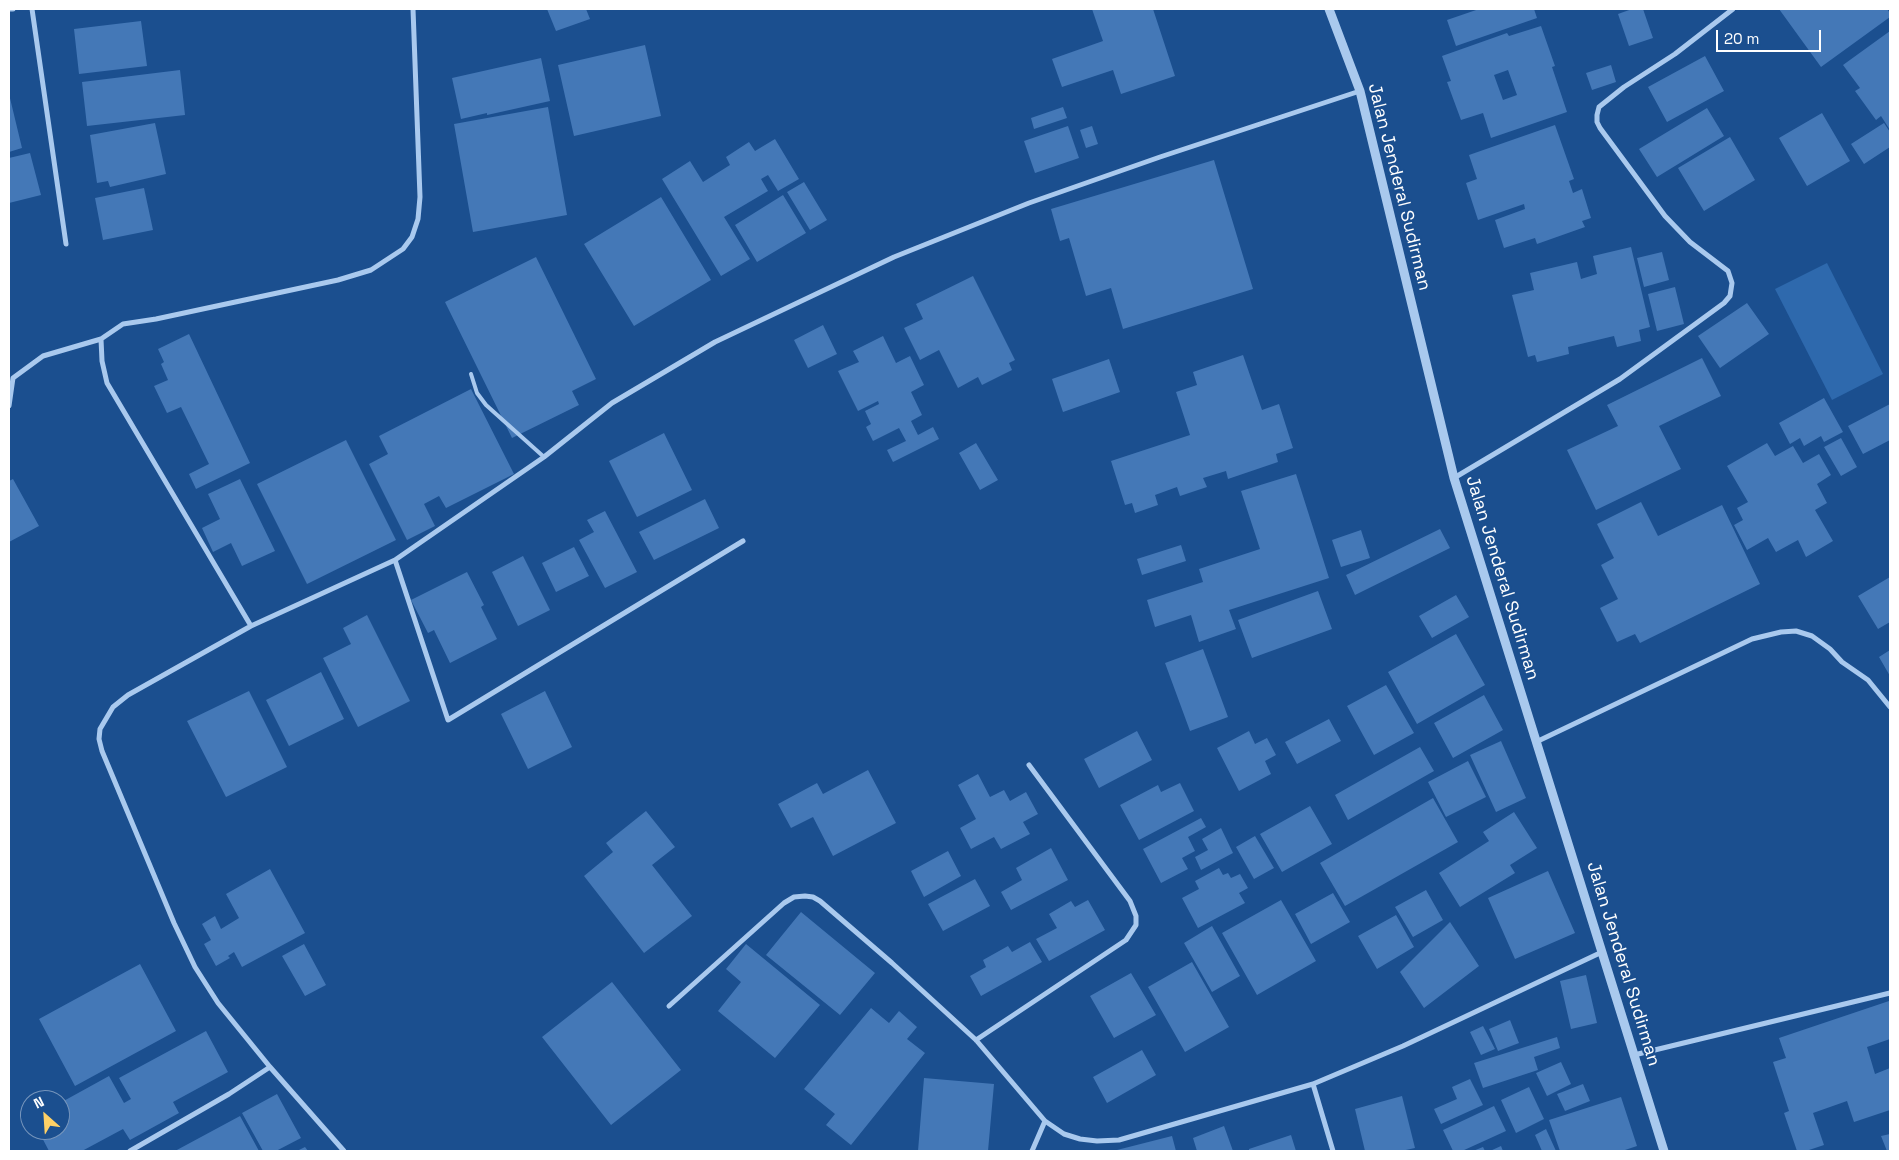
<!DOCTYPE html>
<html>
<head>
<meta charset="utf-8">
<style>
	body { margin:0 }
	#map { position:relative; width:1899px; height:1160px; overflow:hidden; background:#1b4f8f; font-family:"Space Grotesk",sans-serif }
	canvas { display:block }
	.frame { position:absolute; inset:0; border:10px solid #fff; pointer-events:none }
	.north { position:absolute; left:20px; top:1090px; width:50px; height:50px; box-sizing:border-box; background:#1b4f8f; border:1px solid #7695bc; border-radius:50%; rotate:334deg; font-size:14px; font-weight:700; line-height:20px; text-align:center; color:#fff }
	.north::after { content:''; display:block; margin:auto; width:18px; height:22px; background:#ffd166; clip-path:polygon(50% 0,100% 100%,50% 72%,0 100%) }
	.scale { position:absolute; left:1716px; top:30px; width:105px; height:22px; box-sizing:border-box; border:2px solid #fff; border-top:0; padding-left:6px; font-size:15px; line-height:18px; white-space:nowrap; color:#fff; -webkit-text-stroke:4px #1b4f8f; paint-order:stroke }
</style>
</head>
<body>
<div id="map">
<canvas width="1899" height="1160"></canvas>
<div class="frame"></div>
<div class="north">N</div>
<div class="scale">20 m</div>
</div>
<script>
const g = document.querySelector('canvas').getContext('2d');
g.lineJoin = 'round';
function fillPath(path, color) {
  g.fillStyle = color;
  g.fill(path, 'evenodd');
}
function toPath(rows) {
  const path = new Path2D();
  for (const r of rows) {
    path.moveTo(r[0], r[1]);
    for (let i = 2; i < r.length; i += 2) path.lineTo(r[i], r[i + 1]);
  }
  return path;
}
function stroke(path, color, width, dash) {
  g.strokeStyle = color;
  g.lineWidth = width;
  g.lineCap = dash ? 'butt' : 'round';
  g.setLineDash(dash || []);
  g.stroke(path);
}
function drawText(font, color, halo, rows, align = 'center') {
  g.font = font + ' "Space Grotesk",sans-serif';
  g.lineWidth = 4;
  g.setLineDash([]);
  g.textBaseline = 'middle';
  g.strokeStyle = halo;
  g.fillStyle = color;
  for (const [text, x, y, turn = 0] of rows) {
    g.save();
    g.translate(x, y);
    g.rotate((+turn || 0) * Math.PI / 180);
    g.textAlign = isNaN(turn) ? turn : align;
    if (halo) g.strokeText(text, 0, 0);
    g.fillText(text, 0, 0);
    g.restore();
  }
}
fillPath(toPath([
	[1827,263,1883,374,1832,400,1775,289]
]), '#2e69ad');
fillPath(toPath([
	[547,9,586,9,590,19,556,31],
	[1092,9,1153,9,1175,76,1121,94,1113,70,1062,87,1052,59,1103,41],
	[1479,9,1534,9,1537,18,1456,46,1447,20],
	[1632,9,1643,9,1653,38,1629,46,1618,14],
	[1779,9,1887,9,1890,13,1890,17,1821,67],
	[141,21,147,66,79,74,74,29],
	[1541,26,1555,66,1552,67,1567,112,1491,138,1483,113,1461,120,1447,82,1451,81,1442,56,1507,33,1509,36],
	[1508,70,1517,95,1503,100,1494,75],
	[1890,31,1890,130,1881,116,1876,120,1855,91,1860,88,1843,65],
	[645,45,661,116,574,136,558,65],
	[1705,56,1724,91,1667,122,1648,87],
	[541,58,550,101,487,115,487,113,461,119,452,78],
	[1611,65,1616,82,1592,90,1586,73],
	[180,70,185,115,87,126,82,82],
	[9,94,22,148,9,152],
	[548,107,567,215,473,232,454,124],
	[1063,107,1067,118,1034,129,1031,118],
	[1707,108,1724,136,1657,177,1639,149],
	[1822,113,1850,161,1807,186,1779,138],
	[155,123,166,174,110,187,108,181,97,183,90,135],
	[1884,123,1890,132,1890,147,1864,164,1851,144],
	[1555,125,1574,179,1569,181,1573,193,1582,189,1591,218,1582,221,1585,227,1537,244,1535,238,1504,248,1495,220,1525,209,1524,204,1478,220,1466,183,1477,179,1469,155],
	[1068,126,1079,158,1035,173,1024,141],
	[1092,126,1098,144,1086,148,1080,130],
	[1730,137,1755,180,1704,211,1678,168],
	[775,139,799,179,778,191,768,175,761,179,768,191,724,217,750,259,721,276,662,179,690,161,703,182,730,165,726,157,749,142,755,151],
	[30,153,41,195,9,203,9,158],
	[1214,160,1253,289,1123,329,1111,288,1086,296,1069,238,1060,241,1051,209],
	[804,182,827,220,810,230,787,192],
	[144,188,153,230,103,240,95,198],
	[783,195,806,233,757,262,735,225],
	[661,197,711,280,634,326,584,244],
	[1631,247,1650,327,1639,330,1641,341,1617,347,1614,336,1568,347,1569,354,1537,362,1535,355,1528,357,1512,295,1534,290,1530,273,1577,262,1581,279,1597,274,1593,256],
	[1662,252,1669,280,1644,287,1637,258],
	[536,257,596,379,572,391,579,405,512,438,445,302],
	[973,276,1015,360,1009,363,1012,370,982,385,978,377,958,388,939,350,920,360,904,328,923,319,916,304],
	[1675,287,1684,324,1657,331,1648,294],
	[1747,303,1769,334,1720,368,1698,336],
	[823,325,837,354,808,368,794,340],
	[189,334,250,463,196,489,189,474,209,464,181,407,167,413,154,386,168,380,161,364,164,362,158,349],
	[883,336,896,363,910,356,924,385,911,392,922,415,911,421,918,435,933,427,939,439,893,462,887,450,906,441,899,428,873,441,866,427,871,424,865,411,879,404,878,401,858,411,838,371,859,362,853,351],
	[1243,355,1262,410,1279,404,1293,448,1276,454,1278,462,1228,479,1226,471,1203,478,1207,487,1180,496,1177,487,1155,495,1158,505,1135,513,1132,503,1125,505,1111,461,1190,435,1176,392,1197,385,1193,372],
	[1702,358,1721,396,1659,426,1681,469,1596,510,1567,450,1618,426,1607,405],
	[1109,359,1120,392,1063,412,1052,379],
	[471,389,514,474,446,508,439,496,424,504,435,526,407,540,369,464,388,454,379,436],
	[1824,398,1843,432,1824,442,1821,436,1804,446,1800,438,1790,444,1779,423],
	[1890,404,1890,440,1863,454,1848,426],
	[664,433,692,490,637,517,609,461],
	[1841,438,1857,467,1841,476,1824,447],
	[346,440,396,540,307,584,257,484],
	[976,443,998,480,980,490,959,453],
	[1767,443,1775,456,1793,446,1803,463,1819,454,1831,475,1817,484,1827,503,1815,510,1833,541,1806,557,1798,540,1776,552,1768,538,1747,550,1734,525,1743,520,1737,508,1748,502,1727,466],
	[1296,474,1329,578,1229,610,1236,629,1199,642,1191,615,1155,627,1147,600,1203,582,1199,569,1260,549,1241,491],
	[13,479,39,526,9,542,9,481],
	[240,479,275,551,242,566,231,543,213,552,202,528,220,519,208,494],
	[705,499,719,528,654,560,639,532],
	[1641,502,1658,536,1722,505,1760,584,1640,643,1635,634,1617,642,1600,608,1618,599,1601,565,1614,558,1597,524],
	[605,511,637,572,605,588,579,540,594,532,587,520],
	[1440,529,1450,548,1355,595,1346,575],
	[1361,530,1370,558,1341,567,1332,540],
	[1181,545,1186,561,1142,575,1137,559],
	[574,547,589,576,556,592,542,563],
	[523,556,550,610,518,626,492,572],
	[467,572,484,605,481,607,497,639,450,663,434,630,428,633,411,600],
	[1890,577,1890,622,1878,629,1858,596],
	[1318,591,1332,629,1252,658,1238,620],
	[1456,595,1469,617,1432,638,1419,616],
	[367,615,410,701,358,727,323,658,351,644,343,628],
	[1456,634,1485,685,1417,724,1388,672],
	[1203,649,1228,717,1190,731,1165,663],
	[1890,650,1890,676,1879,657],
	[321,672,344,719,289,746,266,700],
	[1386,685,1414,733,1374,755,1347,706],
	[249,691,287,767,226,797,187,721],
	[545,691,572,747,528,769,501,714],
	[1484,695,1503,730,1453,758,1434,723],
	[1329,719,1341,741,1297,764,1285,742],
	[1137,731,1152,760,1099,788,1084,759],
	[1249,731,1255,744,1267,738,1276,755,1265,761,1271,774,1239,791,1217,748],
	[1501,741,1526,798,1496,812,1470,755],
	[1420,747,1434,771,1348,820,1335,795],
	[1468,761,1486,797,1446,817,1428,782],
	[868,770,896,823,833,856,813,817,791,828,778,804,817,783,823,794],
	[978,774,990,797,1004,790,1010,801,1026,792,1038,814,1023,822,1030,834,1001,849,994,837,971,849,960,828,976,819,958,785],
	[1180,783,1194,811,1139,840,1120,805,1158,785,1161,792],
	[1433,798,1458,842,1345,906,1320,863],
	[1310,806,1332,844,1282,872,1260,834],
	[646,811,675,847,652,865,692,916,644,953,584,876,613,852,606,843],
	[1514,812,1537,848,1510,865,1515,873,1460,907,1439,873,1489,841,1483,832],
	[1201,818,1206,827,1188,837,1195,851,1182,858,1188,869,1161,883,1143,849],
	[1221,828,1233,853,1201,870,1195,857,1208,850,1202,839],
	[1255,836,1274,868,1254,879,1236,847],
	[1051,848,1068,880,1011,910,1001,892,1022,880,1016,868],
	[948,851,961,876,924,897,911,871],
	[1219,868,1223,875,1228,873,1231,878,1240,874,1248,888,1239,893,1245,903,1198,928,1182,898,1199,889,1195,881],
	[270,869,305,933,242,967,234,952,228,956,230,958,216,966,204,944,211,940,202,924,215,916,221,929,239,918,226,894],
	[1548,871,1575,933,1515,959,1488,898],
	[975,879,990,906,943,931,928,904],
	[1426,890,1443,920,1413,937,1395,907],
	[1333,893,1350,922,1311,944,1295,914],
	[1088,900,1105,930,1049,961,1036,939,1057,928,1049,914,1071,901,1075,907],
	[1281,900,1316,961,1257,995,1222,933],
	[801,912,875,973,840,1015,766,955],
	[1396,915,1414,947,1377,969,1358,936],
	[1450,922,1479,966,1424,1008,1400,972],
	[1212,926,1240,976,1212,992,1184,943],
	[1030,942,1042,962,981,996,970,976,986,967,983,960,1008,946,1012,952],
	[304,944,326,985,305,996,282,956],
	[746,944,820,1005,775,1058,718,1011,741,982,726,969],
	[1192,962,1229,1027,1185,1052,1148,987],
	[140,964,176,1031,75,1086,39,1019],
	[1131,973,1156,1015,1114,1038,1090,996],
	[1586,975,1597,1023,1571,1029,1560,981],
	[612,982,681,1070,611,1125,542,1037],
	[1889,1001,1890,1039,1867,1047,1875,1074,1890,1068,1890,1110,1854,1122,1847,1101,1813,1113,1824,1145,1806,1151,1797,1151,1784,1113,1789,1111,1773,1062,1786,1058,1779,1038],
	[871,1008,889,1023,899,1011,917,1027,907,1039,925,1053,851,1145,826,1125,835,1114,804,1089],
	[1510,1020,1519,1043,1498,1051,1489,1029],
	[1483,1026,1495,1049,1481,1055,1470,1032],
	[206,1031,228,1072,173,1102,179,1113,130,1140,123,1129,82,1151,49,1151,38,1130,60,1130,60,1103,109,1076,124,1103,131,1099,119,1078],
	[1557,1037,1560,1048,1534,1057,1538,1070,1483,1088,1474,1063],
	[1142,1050,1156,1075,1107,1103,1093,1077],
	[1561,1062,1571,1084,1547,1096,1536,1073],
	[924,1078,994,1084,988,1151,918,1151],
	[1470,1079,1483,1105,1441,1124,1434,1109,1457,1099,1452,1087],
	[1583,1084,1590,1101,1565,1111,1557,1094],
	[1529,1087,1544,1119,1516,1133,1501,1100],
	[277,1094,301,1138,276,1151,263,1151,242,1113],
	[1402,1096,1415,1148,1401,1151,1365,1151,1355,1109],
	[1621,1097,1637,1146,1622,1151,1560,1151,1549,1120],
	[1494,1106,1506,1131,1462,1151,1453,1151,1443,1130],
	[240,1116,259,1151,175,1151],
	[1224,1126,1233,1151,1197,1151,1193,1138],
	[1546,1129,1556,1151,1542,1151,1535,1135],
	[1890,1134,1890,1151,1887,1151,1881,1136],
	[1291,1135,1296,1151,1249,1151,1249,1149],
	[1172,1136,1176,1151,1113,1151],
	[1501,1146,1503,1151,1490,1151],
	[305,1147,308,1151,297,1151],
	[1483,1147,1485,1151,1473,1151]
]), '#4478b7');
stroke(toPath([
	[471,374,477,393,486,405,544,457]
]), '#a9c9ee', 4);
stroke(toPath([
	[9,9,13,9],
	[32,9,66,244],
	[9,406,13,378,43,356,101,339],
	[1454,478,1620,379,1724,303,1730,296,1732,283,1728,271,1690,242,1665,216,1600,128,1597,122,1597,115,1599,107,1624,87,1675,54,1733,9],
	[395,560,448,720,743,541],
	[251,626,107,383,102,361,101,339,123,324,156,319,338,280,371,270,403,249,412,237,418,219,420,197,413,9],
	[1536,742,1752,639,1781,632,1796,631,1812,636,1830,649,1842,662,1868,680,1890,707],
	[669,1006,784,903,794,897,805,896,813,897,820,901,892,963,976,1040,1045,1121],
	[976,1040,1126,940,1136,925,1136,916,1130,901,1029,765],
	[1634,1055,1890,993],
	[1313,1084,1333,1151],
	[130,1151,229,1094,270,1067],
	[344,1151,270,1067,218,1003,195,967,174,923,102,751,99,739,100,729,113,707,128,695,251,626,395,560,544,457,612,403,715,342,894,257,1029,203,1160,157,1360,91],
	[1032,1151,1045,1121,1064,1134,1080,1139,1097,1141,1119,1140,1313,1084,1403,1046,1602,952]
]), '#a9c9ee', 5);
stroke(toPath([
	[1329,9,1360,91,1454,478,1664,1151]
]), '#a9c9ee', 9);
drawText('18px', '#fff', '#1b4f8f', [
	["Jalan Jenderal Sudirman",1399,187,76],
	["Jalan Jenderal Sudirman",1502,578,73],
	["Jalan Jenderal Sudirman",1623,964,73]
]);
</script>
</body>
</html>
